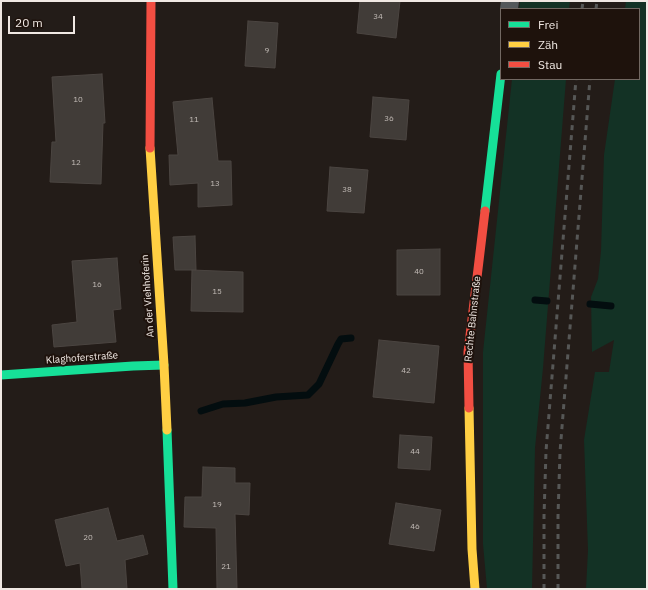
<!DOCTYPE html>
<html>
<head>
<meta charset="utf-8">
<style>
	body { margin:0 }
	#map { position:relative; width:648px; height:590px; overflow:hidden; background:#231c18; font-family:"IBM Plex Sans",sans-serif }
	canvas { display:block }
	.frame { position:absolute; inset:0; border:2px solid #f0e8e3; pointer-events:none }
	.legend { position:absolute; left:500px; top:8px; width:140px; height:72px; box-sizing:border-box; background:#1e120c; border:1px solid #726862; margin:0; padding:5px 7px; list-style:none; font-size:12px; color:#f0e8e3 }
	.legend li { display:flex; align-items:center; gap:8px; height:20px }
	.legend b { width:20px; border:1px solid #726862 }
	.scale { position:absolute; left:8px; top:16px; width:67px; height:18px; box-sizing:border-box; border:2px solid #f0e8e3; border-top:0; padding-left:5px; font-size:12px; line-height:14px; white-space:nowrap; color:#f0e8e3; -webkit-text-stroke:3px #1e120c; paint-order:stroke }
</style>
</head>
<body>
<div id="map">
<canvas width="648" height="590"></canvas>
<div class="frame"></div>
<ul class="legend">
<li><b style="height:5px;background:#16e098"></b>Frei</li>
<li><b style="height:5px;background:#ffcf43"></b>Zäh</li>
<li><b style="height:5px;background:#f24e42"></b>Stau</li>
</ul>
<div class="scale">20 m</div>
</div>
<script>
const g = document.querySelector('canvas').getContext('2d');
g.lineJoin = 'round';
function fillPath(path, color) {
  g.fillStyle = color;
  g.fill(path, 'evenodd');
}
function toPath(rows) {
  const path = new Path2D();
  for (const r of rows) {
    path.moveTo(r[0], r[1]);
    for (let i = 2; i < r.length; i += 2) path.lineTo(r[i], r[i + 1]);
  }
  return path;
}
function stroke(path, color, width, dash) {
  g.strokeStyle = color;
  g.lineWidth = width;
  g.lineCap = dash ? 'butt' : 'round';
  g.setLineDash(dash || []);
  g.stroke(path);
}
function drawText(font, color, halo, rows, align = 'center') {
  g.font = font + ' "IBM Plex Sans",sans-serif';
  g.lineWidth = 4;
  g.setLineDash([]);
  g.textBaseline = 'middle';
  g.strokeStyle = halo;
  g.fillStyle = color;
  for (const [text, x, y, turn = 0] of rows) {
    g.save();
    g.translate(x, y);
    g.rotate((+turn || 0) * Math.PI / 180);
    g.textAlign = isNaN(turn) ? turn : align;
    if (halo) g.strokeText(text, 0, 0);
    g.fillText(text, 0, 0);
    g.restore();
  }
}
fillPath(toPath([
	[520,1,570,1,569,9,519,9],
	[626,1,647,1,647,589,586,589,588,550,584,440,595,372,609,372,614,340,592,352,591,297,598,279,601,251,604,155,615,79,639,79,639,9,625,9],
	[512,79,566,79,543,368,535,448,532,589,487,589,483,544,483,352]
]), '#133225');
stroke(toPath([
	[535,300,547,301],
	[590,304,611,306],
	[201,411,223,404,245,403,276,397,308,395,319,384,338,344,341,339,351,338]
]), '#030d0f', 7);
const building = toPath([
	[360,1,400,1,396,38,357,33,360,1],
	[248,21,278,23,275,68,245,66,248,21],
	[102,74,105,123,103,123,101,184,50,182,52,142,56,142,52,77,102,74],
	[373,97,409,100,406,140,370,137,373,97],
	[212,98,218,161,231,161,232,205,198,207,198,183,170,185,169,155,178,155,173,102,212,98],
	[330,167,368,170,364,213,327,211,330,167],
	[195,236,196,270,175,270,173,237,195,236],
	[440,249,440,295,397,295,397,250,440,249],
	[117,258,121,309,113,310,116,342,54,347,52,325,77,322,72,261,117,258],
	[192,270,243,272,243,312,191,311,192,270],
	[379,340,439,346,434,403,373,397,379,340],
	[400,435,432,437,430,470,398,468,400,435],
	[203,467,235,468,235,483,250,483,249,515,235,514,237,589,217,589,216,528,184,527,185,497,202,497,203,467],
	[396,503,441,510,434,551,389,544,396,503],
	[108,508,117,541,143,535,148,554,125,560,127,589,82,589,80,563,66,566,55,520,108,508]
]);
fillPath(building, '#413c38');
stroke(building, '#4b4541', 1);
stroke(toPath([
	[509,9,510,1]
]), '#54585a', 18);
stroke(toPath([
	[485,211,501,74],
	[1,375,133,366,164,365],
	[167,430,173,589]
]), '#16e098', 9);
stroke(toPath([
	[150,148,164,365,167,430],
	[469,408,472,549,475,589]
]), '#ffcf43', 9);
stroke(toPath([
	[150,148,151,1],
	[469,408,468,352,485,211]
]), '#f24e42', 9);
stroke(toPath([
	[582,9,583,1],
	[596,9,597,1],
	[544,589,544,516,546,451,576,79],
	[558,589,558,516,560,452,590,79]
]), '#565756', 3, [5, 5]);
drawText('8px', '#c4bdb8', null, [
	["34",378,17],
	["9",267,51],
	["10",78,100],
	["36",389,119],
	["11",194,120],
	["12",76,163],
	["13",215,184],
	["38",347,190],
	["40",419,272],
	["16",97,285],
	["15",217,292],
	["42",406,371],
	["44",415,452],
	["19",217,505],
	["46",415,527],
	["20",88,538],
	["21",226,567]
]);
drawText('10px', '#f0e8e3', '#1e120c', [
	["An der Viehhoferin",148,296,-94],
	["Rechte Bahnstraße",473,319,-84],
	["Klaghoferstraße",82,358,-4]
]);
</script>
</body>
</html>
